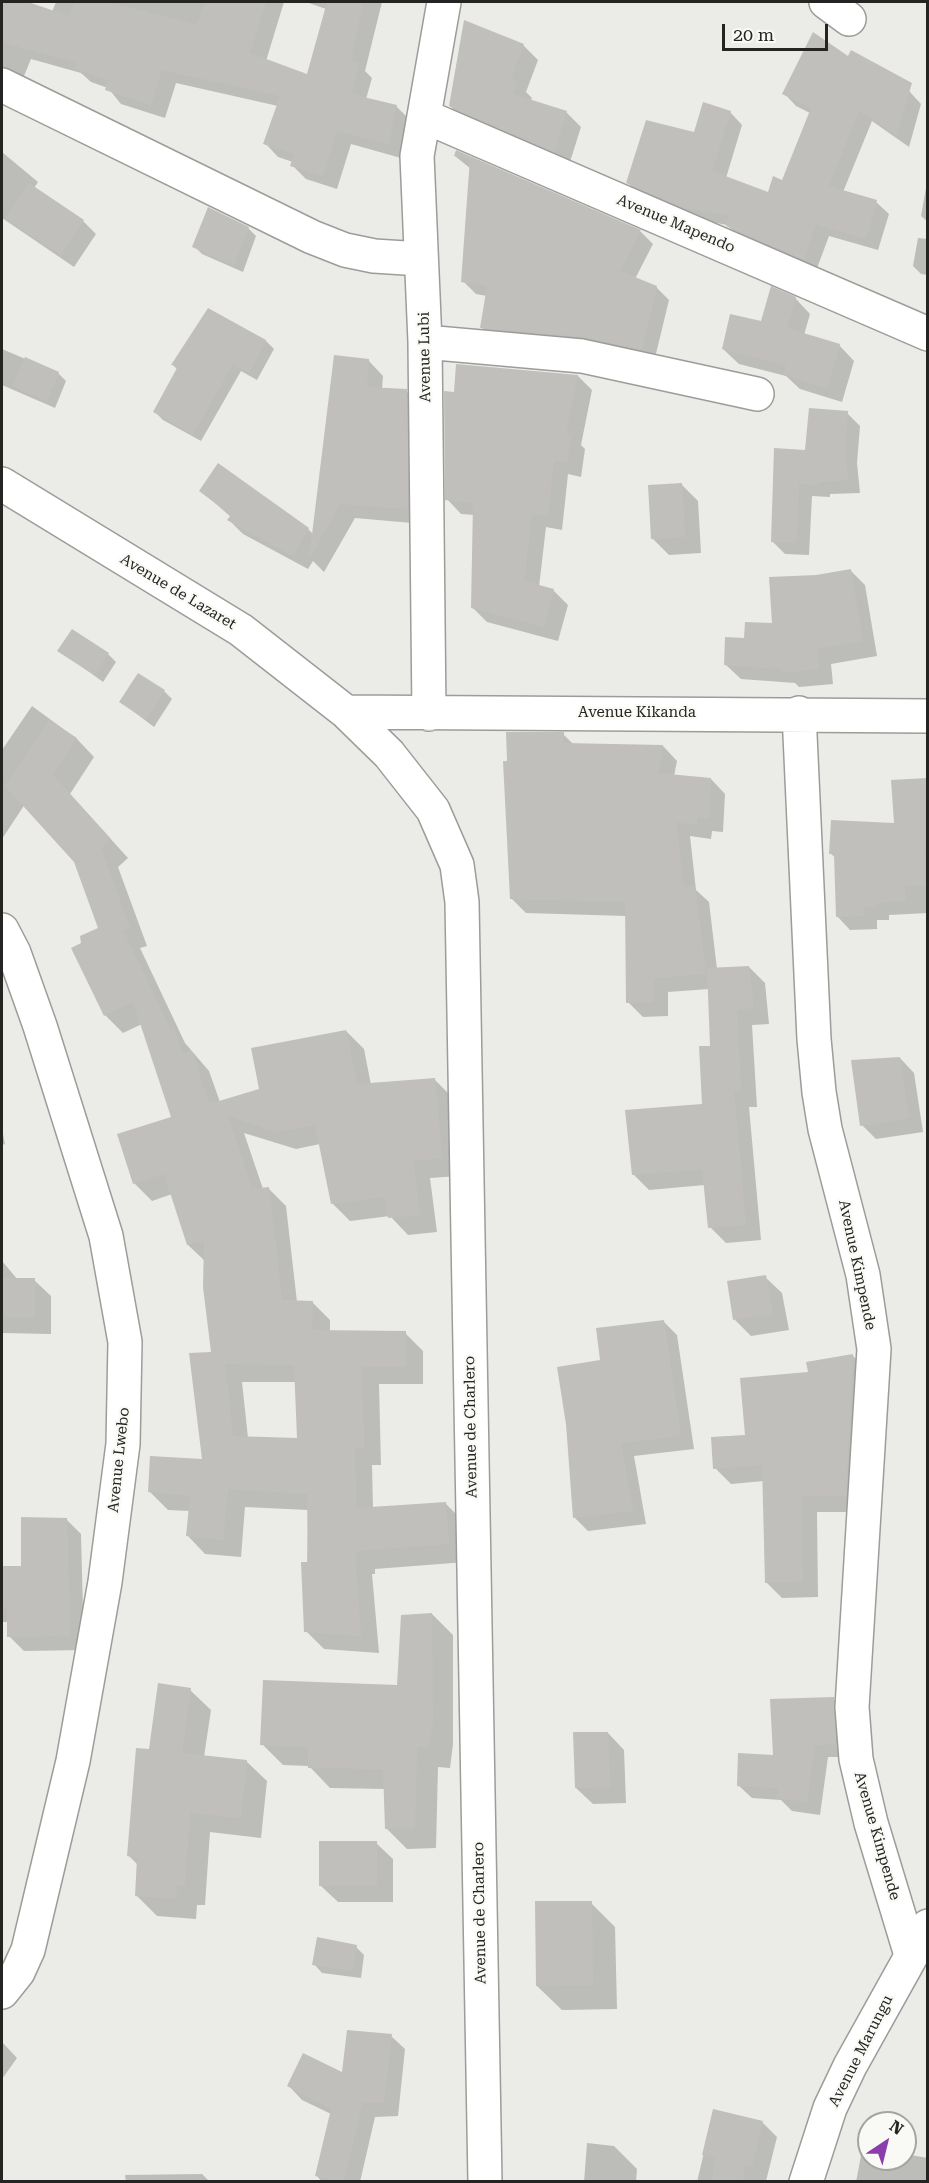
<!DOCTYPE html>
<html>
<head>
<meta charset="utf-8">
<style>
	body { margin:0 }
	#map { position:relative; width:929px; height:2183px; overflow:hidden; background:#ebebe8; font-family:"Roboto Serif",serif }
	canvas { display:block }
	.frame { position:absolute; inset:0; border:3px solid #242422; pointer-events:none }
	.north { position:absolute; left:857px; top:2111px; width:60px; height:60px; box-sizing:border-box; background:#f9f9f5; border:2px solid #a4a4a1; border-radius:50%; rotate:35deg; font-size:16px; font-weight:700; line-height:24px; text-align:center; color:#242422 }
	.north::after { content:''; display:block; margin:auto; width:21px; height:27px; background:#8c3dad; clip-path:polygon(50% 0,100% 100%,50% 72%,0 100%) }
	.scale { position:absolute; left:722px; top:24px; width:106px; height:27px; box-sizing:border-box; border:3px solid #242422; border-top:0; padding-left:8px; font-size:18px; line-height:21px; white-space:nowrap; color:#242422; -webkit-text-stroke:4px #f9f9f5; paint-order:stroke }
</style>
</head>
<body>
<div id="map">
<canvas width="929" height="2183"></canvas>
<div class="frame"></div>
<div class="north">N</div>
<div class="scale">20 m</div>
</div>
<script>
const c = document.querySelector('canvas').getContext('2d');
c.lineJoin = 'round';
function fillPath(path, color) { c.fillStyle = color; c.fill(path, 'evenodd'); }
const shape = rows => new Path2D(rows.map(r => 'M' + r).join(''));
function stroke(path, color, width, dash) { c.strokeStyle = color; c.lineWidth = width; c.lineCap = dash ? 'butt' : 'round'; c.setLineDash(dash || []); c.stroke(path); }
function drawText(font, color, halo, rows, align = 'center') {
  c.font = font + ' "Roboto Serif",serif'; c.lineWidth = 4.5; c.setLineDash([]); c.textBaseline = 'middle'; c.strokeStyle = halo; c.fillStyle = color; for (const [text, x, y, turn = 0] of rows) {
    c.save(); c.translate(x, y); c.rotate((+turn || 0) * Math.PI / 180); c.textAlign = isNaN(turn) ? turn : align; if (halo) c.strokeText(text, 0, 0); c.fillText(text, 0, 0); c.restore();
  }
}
fillPath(shape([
	[2,2,23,2,52,12,56,2,284,2,266,61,308,76,326,9,306,2,382,2,365,71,372,78,366,99,396,106,410,120,401,158,351,144,337,189,306,179,292,165,293,162,278,157,265,143,278,106,176,83,165,118,121,104,108,88,91,82,81,73,31,59,22,81,2,77],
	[523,45,538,60,526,92,532,98,530,101,566,112,581,127,569,165,465,121,450,106],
	[848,58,909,91,921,104,909,147,872,121,843,192,876,202,889,214,878,250,829,236,816,271,740,238,727,225,696,219,640,195,627,182,695,134,730,112,742,125,726,178,768,194,783,181,810,113,796,106,784,93],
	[2,152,38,182,34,188,83,221,96,234,74,267,2,218],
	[456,152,641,232,653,244,635,279,656,287,669,300,654,362,495,340,482,328,487,296,476,294,463,281,471,169,455,156],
	[928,177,928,222,921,216],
	[248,228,256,236,243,272,202,254,194,246],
	[918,238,928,239,928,275,921,274,913,266],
	[795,298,810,314,804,335,839,345,854,361,842,402,800,389,786,376,739,364,723,349],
	[208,310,266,341,274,349,257,380,241,371,201,441,163,420,155,412,178,370,173,365],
	[2,349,58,373,66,381,55,408,2,385],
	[368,360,383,376,382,389,406,391,421,406,423,524,355,518,324,572,313,561,308,569,243,534,229,520,231,517,201,491,308,529,313,534],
	[578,376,592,390,581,445,585,449,581,477,568,474,562,530,546,527,539,587,553,590,568,605,558,641,487,622,472,607,475,515,461,514,447,499,456,394],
	[847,413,860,426,857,463,860,493,830,494,830,497,812,496,809,555,785,554,772,541,807,451],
	[682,485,698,501,701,553,669,555,652,538],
	[851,571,865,585,877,656,831,664,833,684,799,687,795,683,741,679,726,665,746,639,773,625,816,577],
	[59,650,108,654,116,662,103,682],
	[164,691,172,699,154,727,121,702],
	[32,706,77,739,94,757,70,794,128,858,118,867,147,946,140,948,185,1043,209,1071,220,1102,260,1090,346,1031,364,1049,371,1085,434,1079,452,1097,459,1176,430,1178,437,1232,408,1235,390,1216,350,1221,332,1203,320,1144,296,1149,244,1133,263,1189,268,1188,286,1206,297,1302,312,1302,330,1320,330,1332,405,1333,423,1351,423,1384,379,1384,381,1465,372,1465,373,1509,445,1503,463,1521,466,1562,375,1569,375,1574,372,1574,379,1653,324,1649,306,1631,308,1510,245,1507,241,1557,205,1554,188,1536,190,1511,168,1510,150,1492,203,1461,213,1353,205,1261,188,1245,172,1194,152,1201,134,1183,173,1117,142,1024,123,1033,105,1015,83,944,100,928,76,861,25,804,2,839,2,750],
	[242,1382,296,1382,298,1439,248,1438],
	[563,734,574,745,663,746,677,761,674,776,711,779,725,794,723,832,712,831,711,839,690,836,696,890,709,902,717,969,749,967,765,983,769,1024,752,1025,757,1107,749,1107,761,1240,726,1243,710,1227,705,1185,649,1190,633,1174,703,1105,712,1047,709,989,668,992,668,1016,643,1017,628,1002,626,916,526,913,511,898],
	[928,779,928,913,889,915,889,920,877,920,877,929,850,930,837,916,836,858,831,854,896,825,893,781],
	[900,1058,914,1073,923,1132,876,1139,862,1125],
	[2,1129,5,1144,2,1145],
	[2,1261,18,1280,34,1280,51,1296,51,1334,2,1333],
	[765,1277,782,1293,789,1330,751,1336,735,1320],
	[664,1322,677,1335,694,1449,634,1456,646,1524,588,1531,575,1518,602,1362],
	[853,1356,869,1372,861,1512,817,1512,818,1597,782,1598,766,1582,764,1481,731,1484,715,1468,810,1374],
	[66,1519,81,1534,84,1650,24,1651,9,1636,9,1622,2,1622,2,1568,23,1568],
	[432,1614,453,1635,453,1744,450,1768,438,1767,436,1848,407,1849,386,1828,385,1789,330,1788,309,1766,283,1765,262,1744,398,1687],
	[190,1690,211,1710,204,1757,246,1761,267,1781,261,1838,210,1832,205,1905,197,1905,196,1919,157,1916,136,1895,138,1865,129,1856,150,1751],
	[833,1699,847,1712,849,1757,828,1757,820,1815,792,1811,781,1800,752,1798,738,1785,774,1756],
	[608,1733,624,1750,626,1803,593,1804,576,1788],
	[376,1843,393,1859,393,1902,338,1902,321,1886],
	[591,1903,615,1927,617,2009,562,2010,537,1986],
	[356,1947,364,1955,361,1978,322,1973,314,1964],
	[391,2036,405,2049,398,2116,375,2117,360,2182,322,2182,317,2176,331,2114,302,2100,289,2086,344,2074],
	[2,2042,17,2058,2,2079],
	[714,2110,762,2122,777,2137,766,2181,697,2182],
	[587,2143,614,2146,637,2169,636,2182,584,2182],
	[863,2145,869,2146,869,2159,905,2159,905,2154,928,2158,928,2182,856,2182],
	[202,2174,210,2182,126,2182,125,2175]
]), '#0003');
fillPath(shape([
	[2,2,28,2,69,16,75,2,107,2,197,25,205,2,266,2,250,53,307,74,327,2,363,2,351,61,359,63,351,94,397,105,388,145,337,131,323,176,290,166,294,154,263,144,280,96,162,70,151,105,105,90,108,80,75,69,77,63,2,42],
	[464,20,524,44,511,79,518,82,513,94,567,111,554,152,449,106],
	[813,32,848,56,851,50,912,83,896,136,859,110,829,186,877,200,866,239,816,224,804,260,726,226,729,216,682,207,626,183,646,120,694,132,703,102,731,111,712,171,768,192,773,176,782,180,811,108,782,94],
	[456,150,641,230,620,271,657,286,642,350,584,337,480,328,487,286,461,282,470,158,454,156],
	[29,183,84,220,61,255,5,218],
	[208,207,249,227,234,265,192,247],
	[771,286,796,297,787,328,840,344,827,388,783,375,786,365,722,349,730,314,761,321],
	[208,308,266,340,249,373,233,364,193,434,153,412,178,366,171,365],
	[334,355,369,359,367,387,407,389,408,509,340,504,309,559],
	[25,357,59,372,47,401,13,386],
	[456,364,578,375,566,433,572,434,567,463,554,461,548,516,532,514,524,581,554,589,544,627,471,608,473,503,445,500,444,391,454,392],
	[809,408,848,411,845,449,848,480,818,482,818,485,799,484,796,543,771,542,774,448,805,450],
	[218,463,309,528,293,556,227,520,231,515,199,491],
	[682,483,685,537,651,539,648,485],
	[851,569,863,641,817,649,819,669,782,673,782,669,724,665,725,637,744,638,745,622,772,623,769,577,816,575],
	[72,629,109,653,94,675,57,651],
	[138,673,165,690,146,720,119,702],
	[49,720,77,738,53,775,111,839,101,848,130,928,123,930,171,1030,174,1029,183,1054,192,1051,209,1104,259,1089,251,1048,346,1030,357,1084,435,1078,442,1158,413,1161,420,1215,388,1218,385,1197,331,1204,315,1125,277,1132,228,1116,252,1189,269,1187,282,1300,313,1301,312,1330,406,1331,406,1367,362,1367,364,1448,355,1448,356,1508,446,1502,449,1544,357,1551,357,1557,355,1557,361,1636,304,1632,301,1562,308,1562,307,1494,228,1489,223,1540,186,1536,190,1496,148,1492,150,1456,202,1459,189,1353,211,1352,203,1287,204,1241,187,1245,164,1174,133,1184,117,1134,171,1117,133,1002,104,1016,71,948,81,943,80,936,98,928,74,862,5,786],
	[225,1364,294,1365,297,1438,233,1436],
	[506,732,564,732,564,743,663,745,658,773,711,778,709,818,697,817,697,825,676,822,684,887,695,886,706,974,654,978,654,1002,626,1003,625,902,510,899,503,761,507,761],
	[927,778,927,845,924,844,926,885,905,886,906,901,876,903,876,907,864,907,864,916,836,917,834,854,829,854,831,820,894,823,891,780],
	[749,966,754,1008,737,1010,741,1091,734,1091,746,1225,708,1228,702,1169,632,1175,625,1110,702,1104,699,1046,710,1046,707,968],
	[900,1057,909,1118,860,1126,851,1060],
	[766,1275,773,1314,733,1320,727,1281],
	[2,1278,35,1278,35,1318,2,1317],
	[664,1320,681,1436,621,1443,633,1511,573,1518,566,1424,557,1367,600,1360,596,1328],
	[853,1354,846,1496,802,1496,803,1582,765,1583,762,1465,713,1469,711,1437,745,1435,740,1378,808,1372,806,1362],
	[21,1517,67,1518,70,1636,7,1637,7,1607,2,1608,2,1566,21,1566],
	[432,1613,433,1722,429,1747,417,1747,415,1828,385,1829,383,1769,308,1768,308,1747,260,1745,263,1680,397,1685,401,1615],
	[158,1683,191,1688,182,1753,247,1760,241,1818,190,1813,185,1885,177,1885,176,1899,135,1896,137,1858,127,1856,136,1748,149,1749],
	[834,1697,836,1744,815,1745,807,1802,777,1798,778,1788,737,1786,738,1753,773,1755,770,1699],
	[573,1732,608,1732,610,1787,575,1788],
	[319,1841,377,1841,377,1886,319,1886],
	[535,1901,592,1901,593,1985,536,1986],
	[317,1937,357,1945,353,1971,312,1965],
	[347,2030,392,2034,384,2103,362,2103,344,2181,337,2181,315,2176,331,2109,287,2086,303,2053,342,2072],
	[713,2109,763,2121,752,2167,744,2165,743,2181,712,2181,715,2158,702,2155]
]), '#c0bfbc');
const minor = shape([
	[826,2,849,19],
	[2,85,312,237,345,250,374,256,421,259],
	[424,116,928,334],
	[425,342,582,356,757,394],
	[2,484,241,630,346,712,389,754,433,810,457,865,462,902,485,2182],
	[346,712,928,716],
	[799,713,814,1039,819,1092,825,1129,863,1275,874,1349,852,1707,856,1759,871,1823,911,1955],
	[429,714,425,342,417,156,444,2],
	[2,930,14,953,40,1026,106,1236,125,1342,123,1444,105,1582,73,1761,28,1950,18,1972,2,1992],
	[806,2182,830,2108,850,2066,928,1926]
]);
stroke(minor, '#9c9c99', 36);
stroke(minor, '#fff', 33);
drawText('15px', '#242422', '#f9f9f5', [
	["Avenue Mapendo",676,224,23],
	["Avenue Lubi",425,357,-91],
	["Avenue de Lazaret",178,592,31],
	["Avenue Kikanda",637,713],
	["Avenue Kimpende",857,1265,78],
	["Avenue de Charlero",471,1427,-91],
	["Avenue Lwebo",119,1460,-84],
	["Avenue Kimpende",877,1836,74],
	["Avenue de Charlero",480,1913,-91],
	["Avenue Marungu",861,2051,-63]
]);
</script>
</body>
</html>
